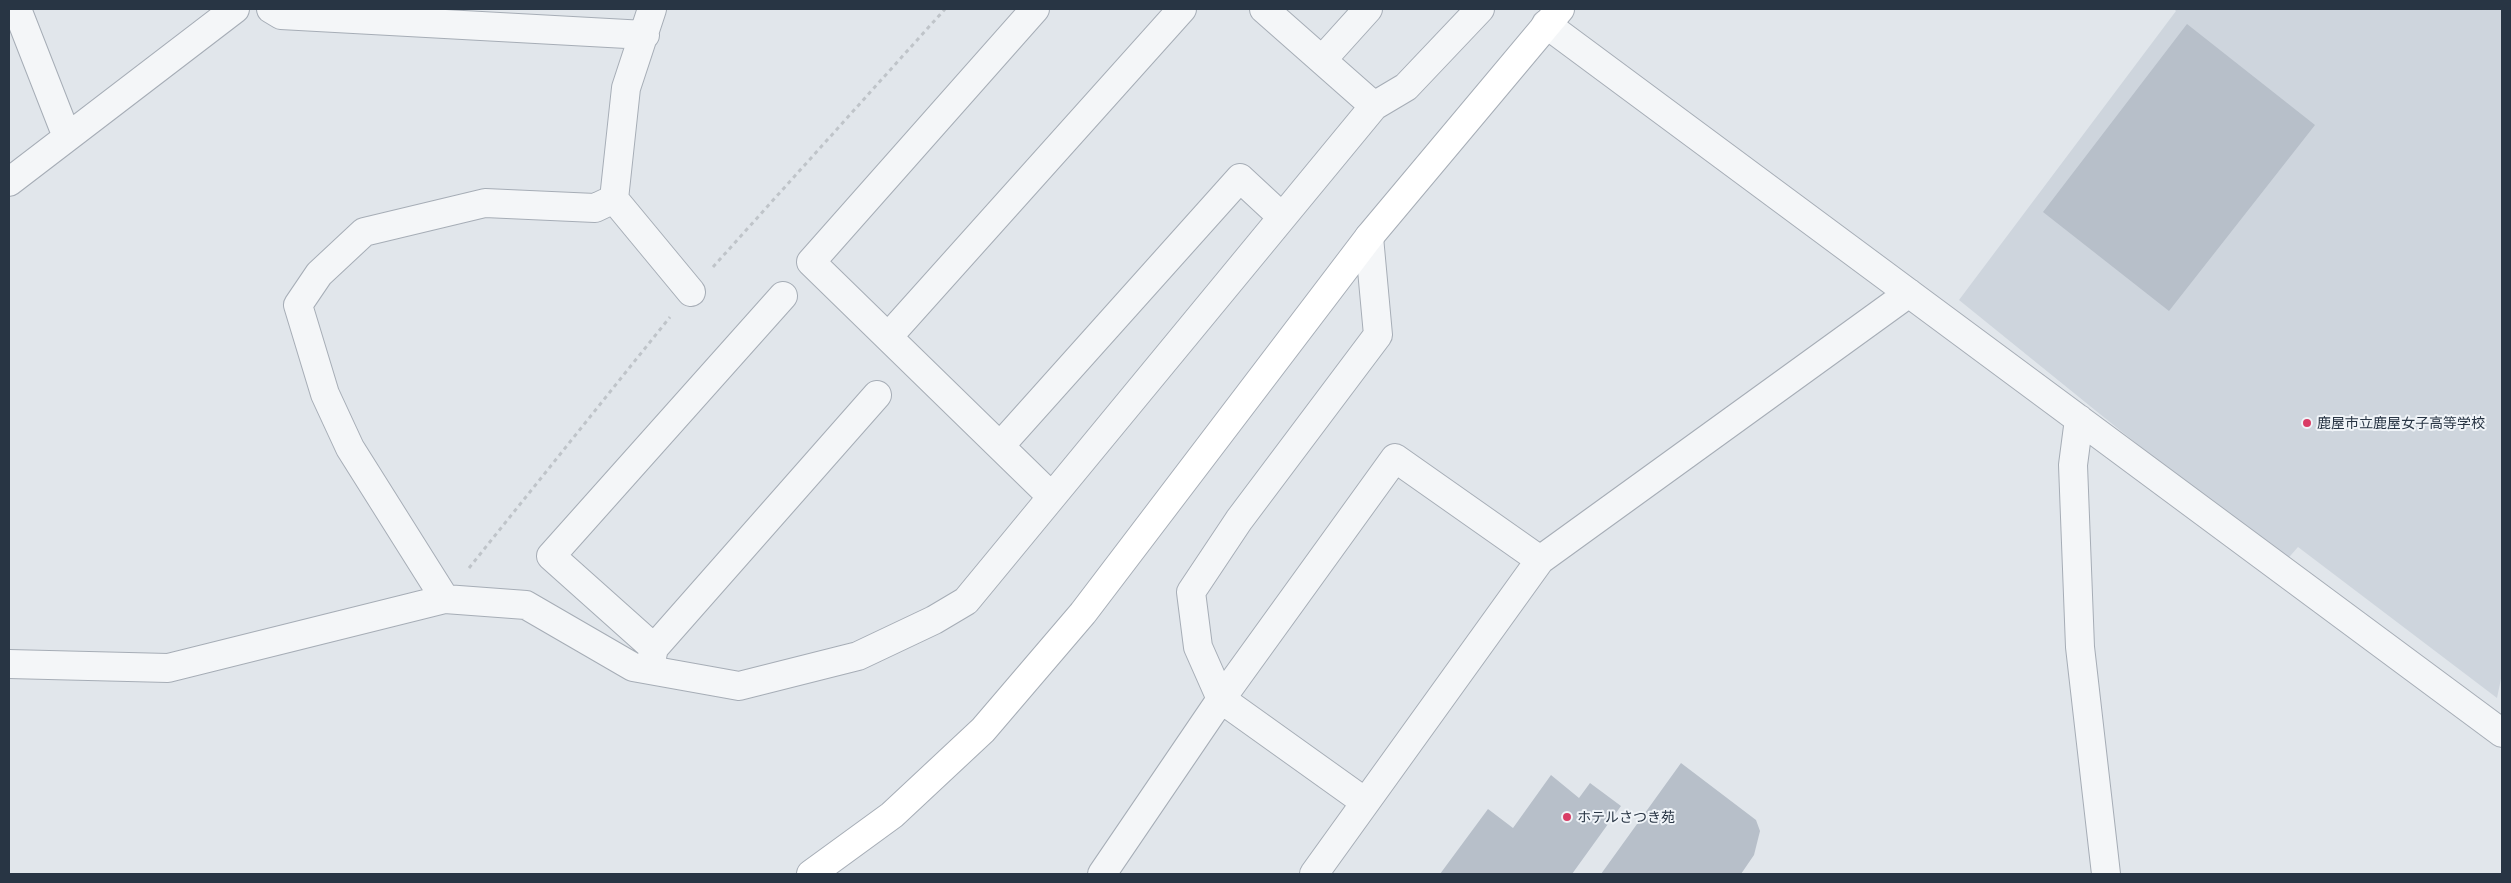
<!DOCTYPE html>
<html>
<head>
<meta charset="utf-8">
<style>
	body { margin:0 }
	#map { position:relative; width:2511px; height:883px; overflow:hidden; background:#e1e6eb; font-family:Ubuntu,sans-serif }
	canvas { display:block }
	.frame { position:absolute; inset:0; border:10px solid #283544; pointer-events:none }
</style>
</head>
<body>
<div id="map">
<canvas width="2511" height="883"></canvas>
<div class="frame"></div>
</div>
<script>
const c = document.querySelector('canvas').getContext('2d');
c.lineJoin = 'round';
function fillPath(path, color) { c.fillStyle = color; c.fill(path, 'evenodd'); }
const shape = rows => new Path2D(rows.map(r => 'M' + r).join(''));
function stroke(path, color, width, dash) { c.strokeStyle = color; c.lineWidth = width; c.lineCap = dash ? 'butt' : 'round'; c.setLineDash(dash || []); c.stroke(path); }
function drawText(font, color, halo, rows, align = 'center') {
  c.font = font + ' Ubuntu,"Noto Sans JP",sans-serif'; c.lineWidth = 4; c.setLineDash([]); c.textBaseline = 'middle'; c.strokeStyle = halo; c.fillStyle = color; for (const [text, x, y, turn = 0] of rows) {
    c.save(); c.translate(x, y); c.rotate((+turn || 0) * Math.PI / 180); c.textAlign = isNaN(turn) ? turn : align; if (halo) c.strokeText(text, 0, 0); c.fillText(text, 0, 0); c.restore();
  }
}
fillPath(shape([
	[2174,9,2502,9,2502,674,2497,698,2298,547,2284,563,1959,300,2176,11]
]), '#ced5dd');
fillPath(shape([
	[2187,24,2315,125,2169,311,2043,212],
	[1681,763,1756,820,1760,831,1754,855,1741,874,1601,874],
	[1551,775,1579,798,1590,783,1621,806,1572,874,1440,874,1488,809,1513,828]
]), '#b7bfc9');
const street = shape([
	[17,9,67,137],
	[271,9,281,15,645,35],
	[652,9,626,88,614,199,691,292],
	[1035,9,811,262,1051,496],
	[1264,9,1374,106],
	[1546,24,2502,733],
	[1322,60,1368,9],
	[9,182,235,9],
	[888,337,1182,9],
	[2079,419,2073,465,2080,647,2106,874],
	[1000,446,1240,178,1282,217],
	[445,599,350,448,325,394,298,305,319,274,364,232,485,203,595,208,614,199],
	[654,648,551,556,783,296],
	[9,664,168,668,445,599,526,605,633,667,739,686,858,656,934,620,966,601,1374,106,1406,87,1480,9],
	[650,666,654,648,877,395],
	[1365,802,1221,699,1198,647,1191,592,1239,520,1378,335,1369,237],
	[1102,874,1221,699,1395,458,1540,560],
	[1314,874,1540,560,1909,293]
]);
const secondary = shape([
	[811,874,892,815,983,730,1083,613,1369,237,1560,9]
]);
stroke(street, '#a6adb6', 30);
stroke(secondary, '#a6adb6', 30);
stroke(shape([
	[713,267,945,9],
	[469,568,670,317]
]), '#bfc4c9', 3, [4, 4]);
stroke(street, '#f4f6f8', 28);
stroke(secondary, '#fff', 28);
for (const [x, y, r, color] of [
	[2307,423,5,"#d93c65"],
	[1567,817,5,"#d93c65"]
]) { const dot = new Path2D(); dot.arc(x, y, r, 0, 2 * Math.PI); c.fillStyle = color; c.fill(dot); stroke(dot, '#f0f4f8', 2); }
drawText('14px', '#283544', '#f0f4f8', [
	["鹿屋市立鹿屋女子高等学校",2317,423],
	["ホテルさつき苑",1577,817]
], 'left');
</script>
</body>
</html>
